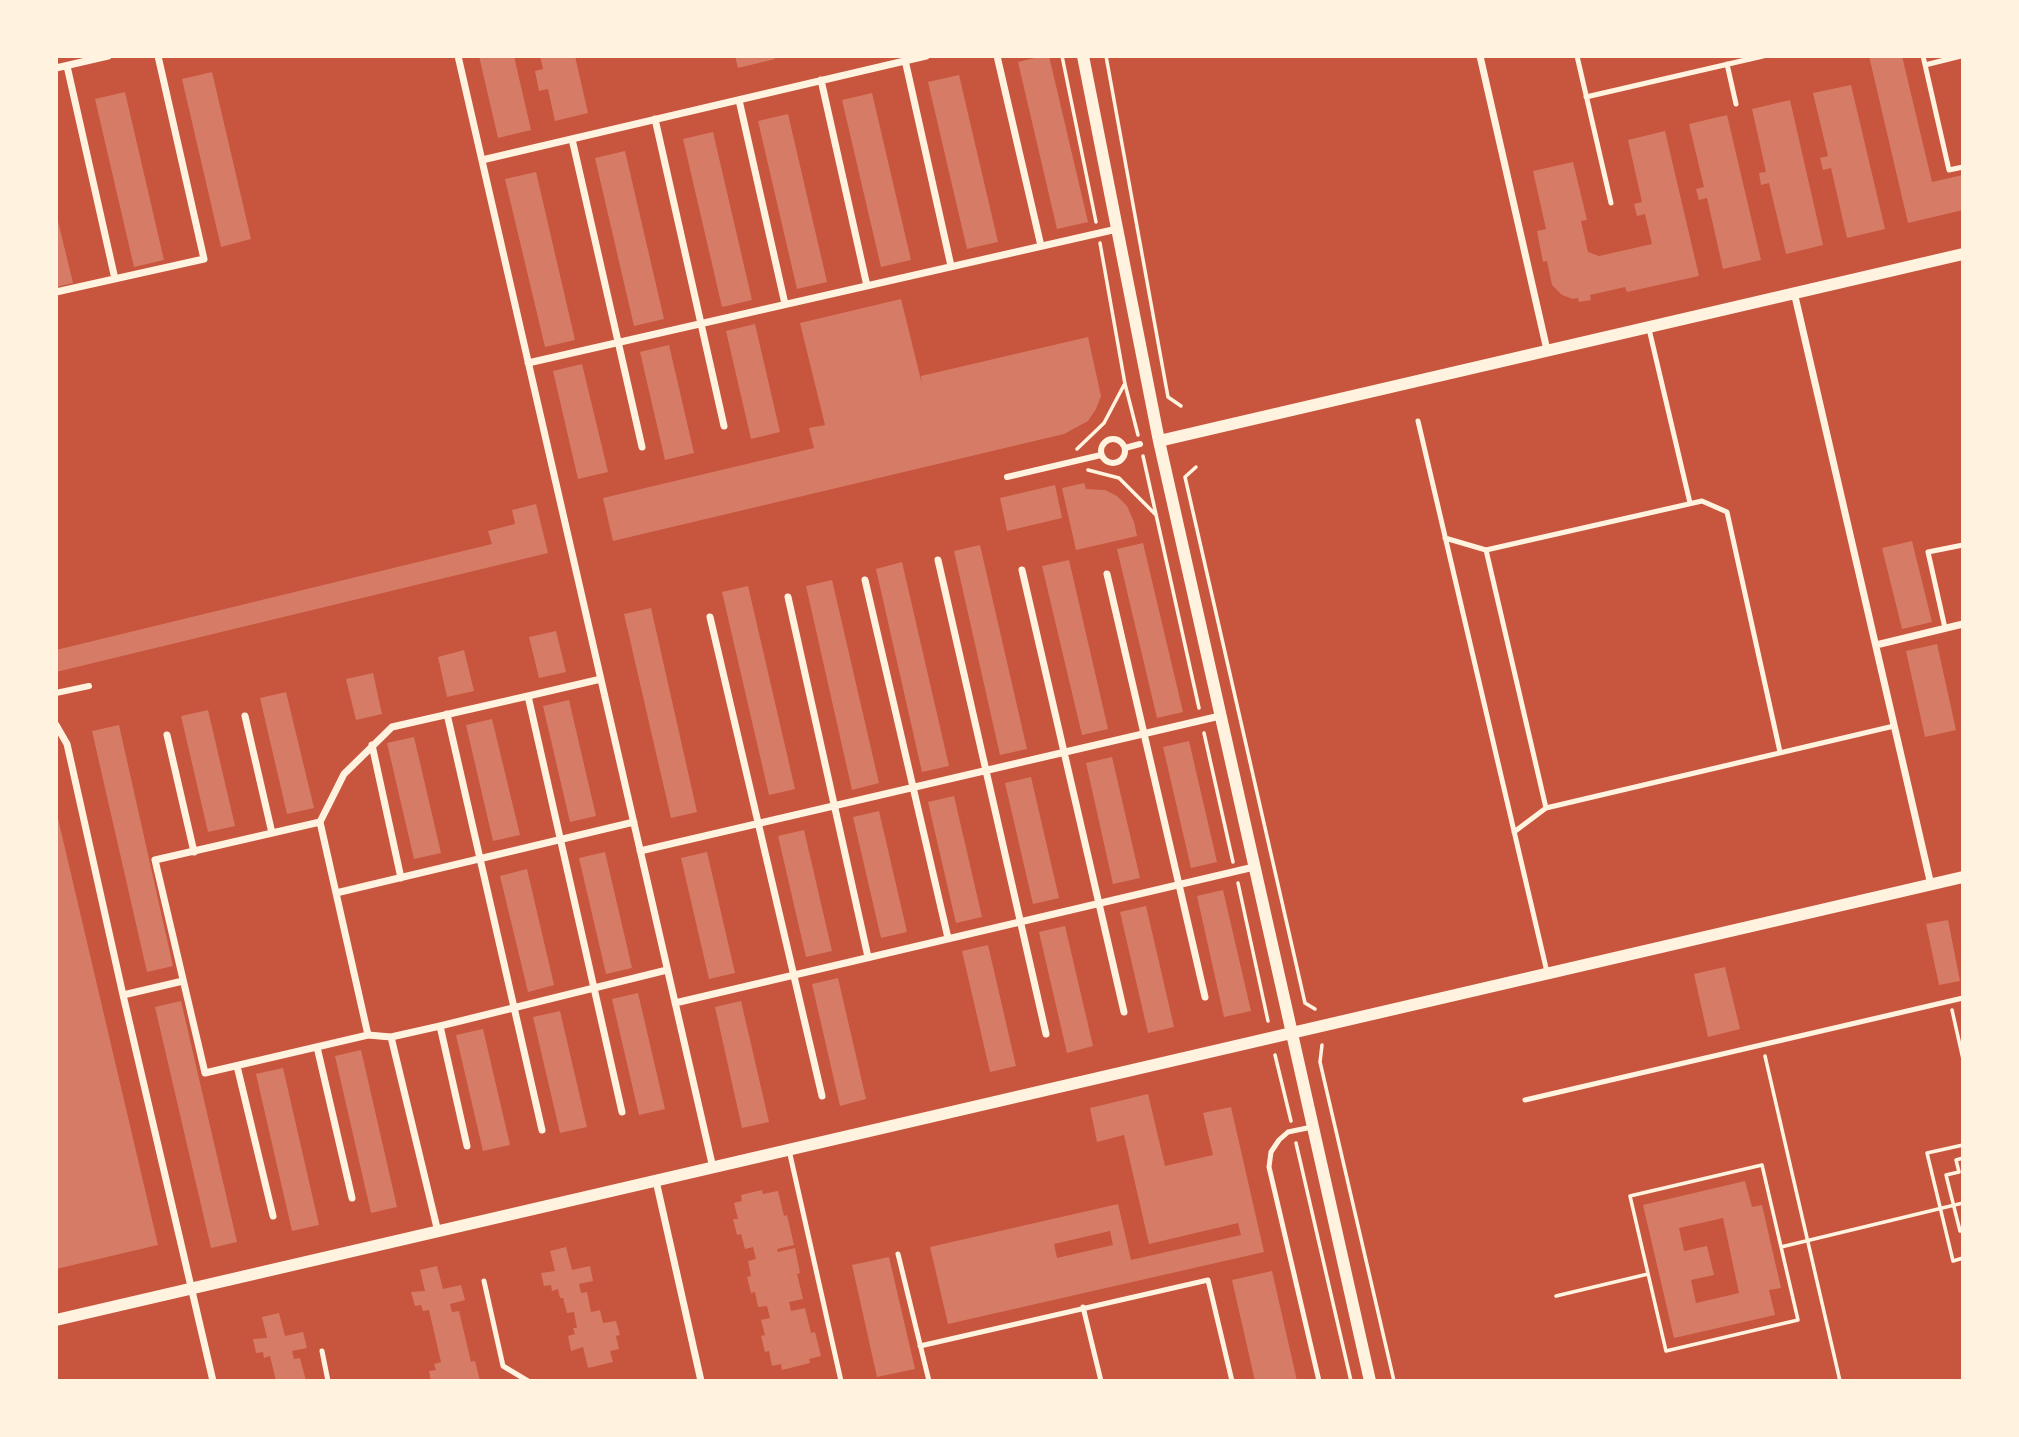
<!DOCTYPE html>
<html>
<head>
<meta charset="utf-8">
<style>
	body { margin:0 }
	#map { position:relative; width:2019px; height:1437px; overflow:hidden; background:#c8553d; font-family:"Playfair Display",serif }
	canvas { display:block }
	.frame { position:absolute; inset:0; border:58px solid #fff3e0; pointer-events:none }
</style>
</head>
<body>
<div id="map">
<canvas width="2019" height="1437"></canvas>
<div class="frame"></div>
</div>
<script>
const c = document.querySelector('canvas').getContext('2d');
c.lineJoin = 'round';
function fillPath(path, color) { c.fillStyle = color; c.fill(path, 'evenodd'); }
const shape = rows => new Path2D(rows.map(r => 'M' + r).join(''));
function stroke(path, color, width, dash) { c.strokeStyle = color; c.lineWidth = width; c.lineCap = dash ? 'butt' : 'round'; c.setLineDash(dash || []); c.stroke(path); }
fillPath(shape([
	[479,56,514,56,531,130,498,138],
	[540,56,575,56,588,113,555,121,548,89,539,91,535,71,543,69],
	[735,56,774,56,775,59,738,68],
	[1043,56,1049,56,1088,222,1057,229,1018,62],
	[1869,56,1902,56,1932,182,1963,175,1963,210,1908,223],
	[212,72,251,239,221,247,182,79],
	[959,75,998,242,967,249,928,82],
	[1851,85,1885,229,1847,238,1831,168,1823,170,1820,158,1828,156,1813,93],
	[125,92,164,260,134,267,95,99],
	[872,93,911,260,881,267,842,100],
	[1790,100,1823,245,1786,254,1769,183,1761,185,1759,173,1766,172,1752,109],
	[788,114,827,282,797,289,758,121],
	[1727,115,1761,260,1723,269,1707,198,1699,200,1696,189,1704,187,1689,124],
	[1665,131,1699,276,1627,292,1625,287,1590,295,1591,300,1579,302,1578,298,1573,299,1562,295,1552,285,1547,261,1543,262,1537,231,1546,229,1533,171,1573,162,1587,220,1581,221,1588,252,1599,256,1652,244,1645,214,1637,216,1634,204,1642,202,1628,140],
	[713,132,752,300,722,307,683,139],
	[625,151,664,319,634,326,595,158],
	[536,172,575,340,545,347,505,179],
	[56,213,73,283,56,287],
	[901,299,922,384,921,376,1088,337,1101,396,1096,409,1088,421,1064,434,613,541,603,498,814,448,809,428,825,425,800,323],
	[755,324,780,432,751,439,726,331],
	[669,345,694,453,665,460,640,352],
	[582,364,608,472,578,479,553,371],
	[1084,483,1086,489,1105,490,1117,496,1127,506,1134,522,1137,536,1076,550,1062,488],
	[1055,485,1062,518,1007,531,1000,498],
	[536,504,548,553,56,672,56,650,492,544,488,531,515,524,512,510],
	[1912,541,1932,622,1902,629,1882,548],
	[1143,543,1183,712,1157,718,1117,549],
	[980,545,1027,749,1000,755,954,551],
	[1069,560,1108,729,1082,735,1042,566],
	[902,562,949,766,922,772,876,569],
	[832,580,879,783,852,790,806,586],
	[748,586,795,789,769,795,722,592],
	[651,608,697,812,671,818,624,614],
	[556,631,566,672,539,678,529,637],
	[1937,644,1956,730,1925,737,1906,651],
	[464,650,474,691,447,697,438,657],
	[373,673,382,714,356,720,346,679],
	[286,692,314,808,287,814,260,698],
	[569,700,596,816,570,822,543,706],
	[208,710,235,826,208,832,181,716],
	[492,719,520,835,493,841,466,725],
	[119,725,173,966,147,972,92,731],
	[414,737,441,853,414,859,387,743],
	[1189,741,1217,862,1191,868,1163,747],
	[1112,757,1140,878,1113,884,1086,763],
	[1031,777,1059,898,1033,904,1005,783],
	[954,796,982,917,956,923,928,802],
	[56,810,158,1245,56,1269],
	[879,811,907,932,881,938,853,817],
	[804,830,832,951,806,957,778,836],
	[605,852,632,968,606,974,579,858],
	[707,852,735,973,709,979,681,858],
	[527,869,554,985,528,992,500,876],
	[1223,890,1251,1011,1224,1017,1197,896],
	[1146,906,1174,1027,1148,1033,1120,912],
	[1948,920,1960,981,1939,985,1926,924],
	[1065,926,1093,1046,1067,1053,1039,932],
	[988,945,1016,1066,990,1072,962,951],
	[1725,967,1740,1029,1708,1037,1694,974],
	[838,978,866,1099,840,1106,812,984],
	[638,993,665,1109,639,1115,612,999],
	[181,1001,237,1242,211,1248,155,1007],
	[741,1001,769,1122,742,1128,715,1007],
	[560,1011,587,1127,560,1133,533,1017],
	[483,1029,510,1145,483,1151,456,1035],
	[361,1050,397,1207,371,1213,335,1056],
	[283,1068,319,1225,292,1231,256,1074],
	[1148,1094,1165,1166,1213,1155,1203,1113,1231,1107,1264,1252,948,1324,930,1247,1118,1204,1131,1260,1241,1235,1238,1223,1149,1244,1124,1135,1097,1142,1090,1108],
	[1110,1231,1113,1245,1057,1258,1054,1244],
	[1745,1181,1752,1207,1762,1205,1781,1288,1769,1290,1775,1315,1674,1338,1643,1205],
	[1723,1218,1739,1293,1696,1303,1691,1280,1714,1275,1707,1246,1684,1251,1679,1228],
	[762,1190,763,1194,778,1191,784,1216,787,1215,794,1245,777,1249,778,1252,795,1248,800,1273,797,1274,803,1299,789,1302,791,1311,805,1308,811,1333,815,1332,821,1356,809,1359,810,1363,782,1370,781,1364,772,1366,769,1351,765,1352,761,1336,765,1335,761,1320,770,1318,767,1306,758,1307,755,1292,751,1293,747,1277,751,1276,748,1261,756,1259,753,1247,745,1249,741,1234,737,1235,733,1219,738,1219,734,1203,742,1201,741,1195],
	[566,1247,572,1270,590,1266,593,1281,579,1284,581,1293,587,1292,591,1312,600,1310,603,1323,616,1321,620,1335,616,1336,619,1349,610,1351,613,1362,588,1368,583,1347,571,1351,568,1336,575,1334,573,1328,577,1328,574,1312,567,1313,563,1298,560,1298,558,1289,552,1291,551,1285,544,1286,541,1273,555,1271,550,1251],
	[889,1257,915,1369,877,1377,852,1265],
	[437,1266,443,1289,461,1285,465,1300,450,1304,452,1312,459,1311,471,1362,475,1361,480,1381,431,1381,429,1371,436,1370,434,1364,441,1362,429,1310,423,1311,421,1305,415,1306,411,1292,425,1291,420,1270],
	[1272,1271,1297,1381,1255,1381,1232,1280],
	[279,1313,285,1336,303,1332,307,1348,292,1351,294,1359,300,1358,306,1381,276,1381,270,1356,264,1358,263,1352,256,1353,253,1339,267,1338,262,1317]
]), '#d67c66');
stroke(shape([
	[1062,56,1096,222],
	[1106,56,1168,397,1181,406],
	[1100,243,1125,384,1138,435],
	[1077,449,1104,423,1124,385],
	[1143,456,1199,708],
	[1196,467,1185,477,1305,1003,1315,1009],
	[1088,470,1119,478,1155,514],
	[1204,733,1233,862],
	[1238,883,1268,1021],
	[1952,1010,1963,1059],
	[1322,1045,1320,1062,1394,1381],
	[1275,1055,1291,1121],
	[1765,1056,1840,1381],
	[1296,1143,1351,1381],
	[1963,1145,1927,1153,1953,1261,1963,1258],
	[1963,1158,1956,1160,1959,1172,1946,1175,1960,1231,1963,1230],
	[1762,1165,1798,1320,1666,1351,1630,1196,1762,1165],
	[1781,1247,1963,1203],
	[1556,1296,1648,1274]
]), '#fff3e0', 3.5);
stroke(shape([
	[1577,56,1611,203],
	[1923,56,1949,170,1963,167],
	[1727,64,1736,104],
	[1925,65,1961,56],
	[1586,97,1763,56],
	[1649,329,1690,503],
	[1418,421,1547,972],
	[1445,538,1486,550],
	[1945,628,1928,552,1963,545],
	[1546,808,1486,550,1702,501,1727,512,1780,752],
	[1514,832,1546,808,1894,726],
	[1525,1100,1963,998],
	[1312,1127,1288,1132,1279,1140,1271,1152,1269,1167,1319,1381],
	[789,1150,841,1381],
	[898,1254,929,1381],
	[484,1281,503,1366,528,1381],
	[1083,1307,1101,1381],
	[920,1346,1208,1280,1232,1381],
	[322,1351,328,1381]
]), '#fff3e0', 5);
stroke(shape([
	'1101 451a12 12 0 1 1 24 0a12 12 0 1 1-24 0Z',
	[1125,448,1140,444],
	[1007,477,1101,455],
	[56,693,89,686]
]), '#fff3e0', 6);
stroke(shape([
	[458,56,713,1168],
	[997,56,1041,246],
	[1480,56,1547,350],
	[905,60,951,266],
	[67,66,115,279],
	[56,68,108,56],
	[821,80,867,286],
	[739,100,785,304],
	[655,119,724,426],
	[572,139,642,447],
	[482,160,926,56],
	[56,292,204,259,158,56],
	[1794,292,1931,885],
	[528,363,1117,229],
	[938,560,1046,1034],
	[1022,570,1124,1012],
	[1107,574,1205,997],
	[865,580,948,938],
	[788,597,868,957],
	[710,617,822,1096],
	[1876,645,1963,624],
	[601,679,528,696,622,1112],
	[528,696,392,727,344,774,320,822,155,860,205,1073,368,1035,391,1037,440,1026,667,970],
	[447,714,542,1130],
	[245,716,272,833],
	[56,725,67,744,123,995,213,1381],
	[167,735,194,852],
	[372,745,401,878],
	[320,822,368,1035],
	[640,851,1220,716],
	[336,893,634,822],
	[123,995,183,981],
	[675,1003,1254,867],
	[440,1026,467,1146],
	[391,1037,438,1232],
	[317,1047,352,1198],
	[237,1066,273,1216],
	[656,1181,701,1381]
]), '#fff3e0', 7);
stroke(shape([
	[1083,56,1159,441,1370,1381],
	[1159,441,1963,254],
	[56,1320,1963,877]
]), '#fff3e0', 12);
</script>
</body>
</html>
